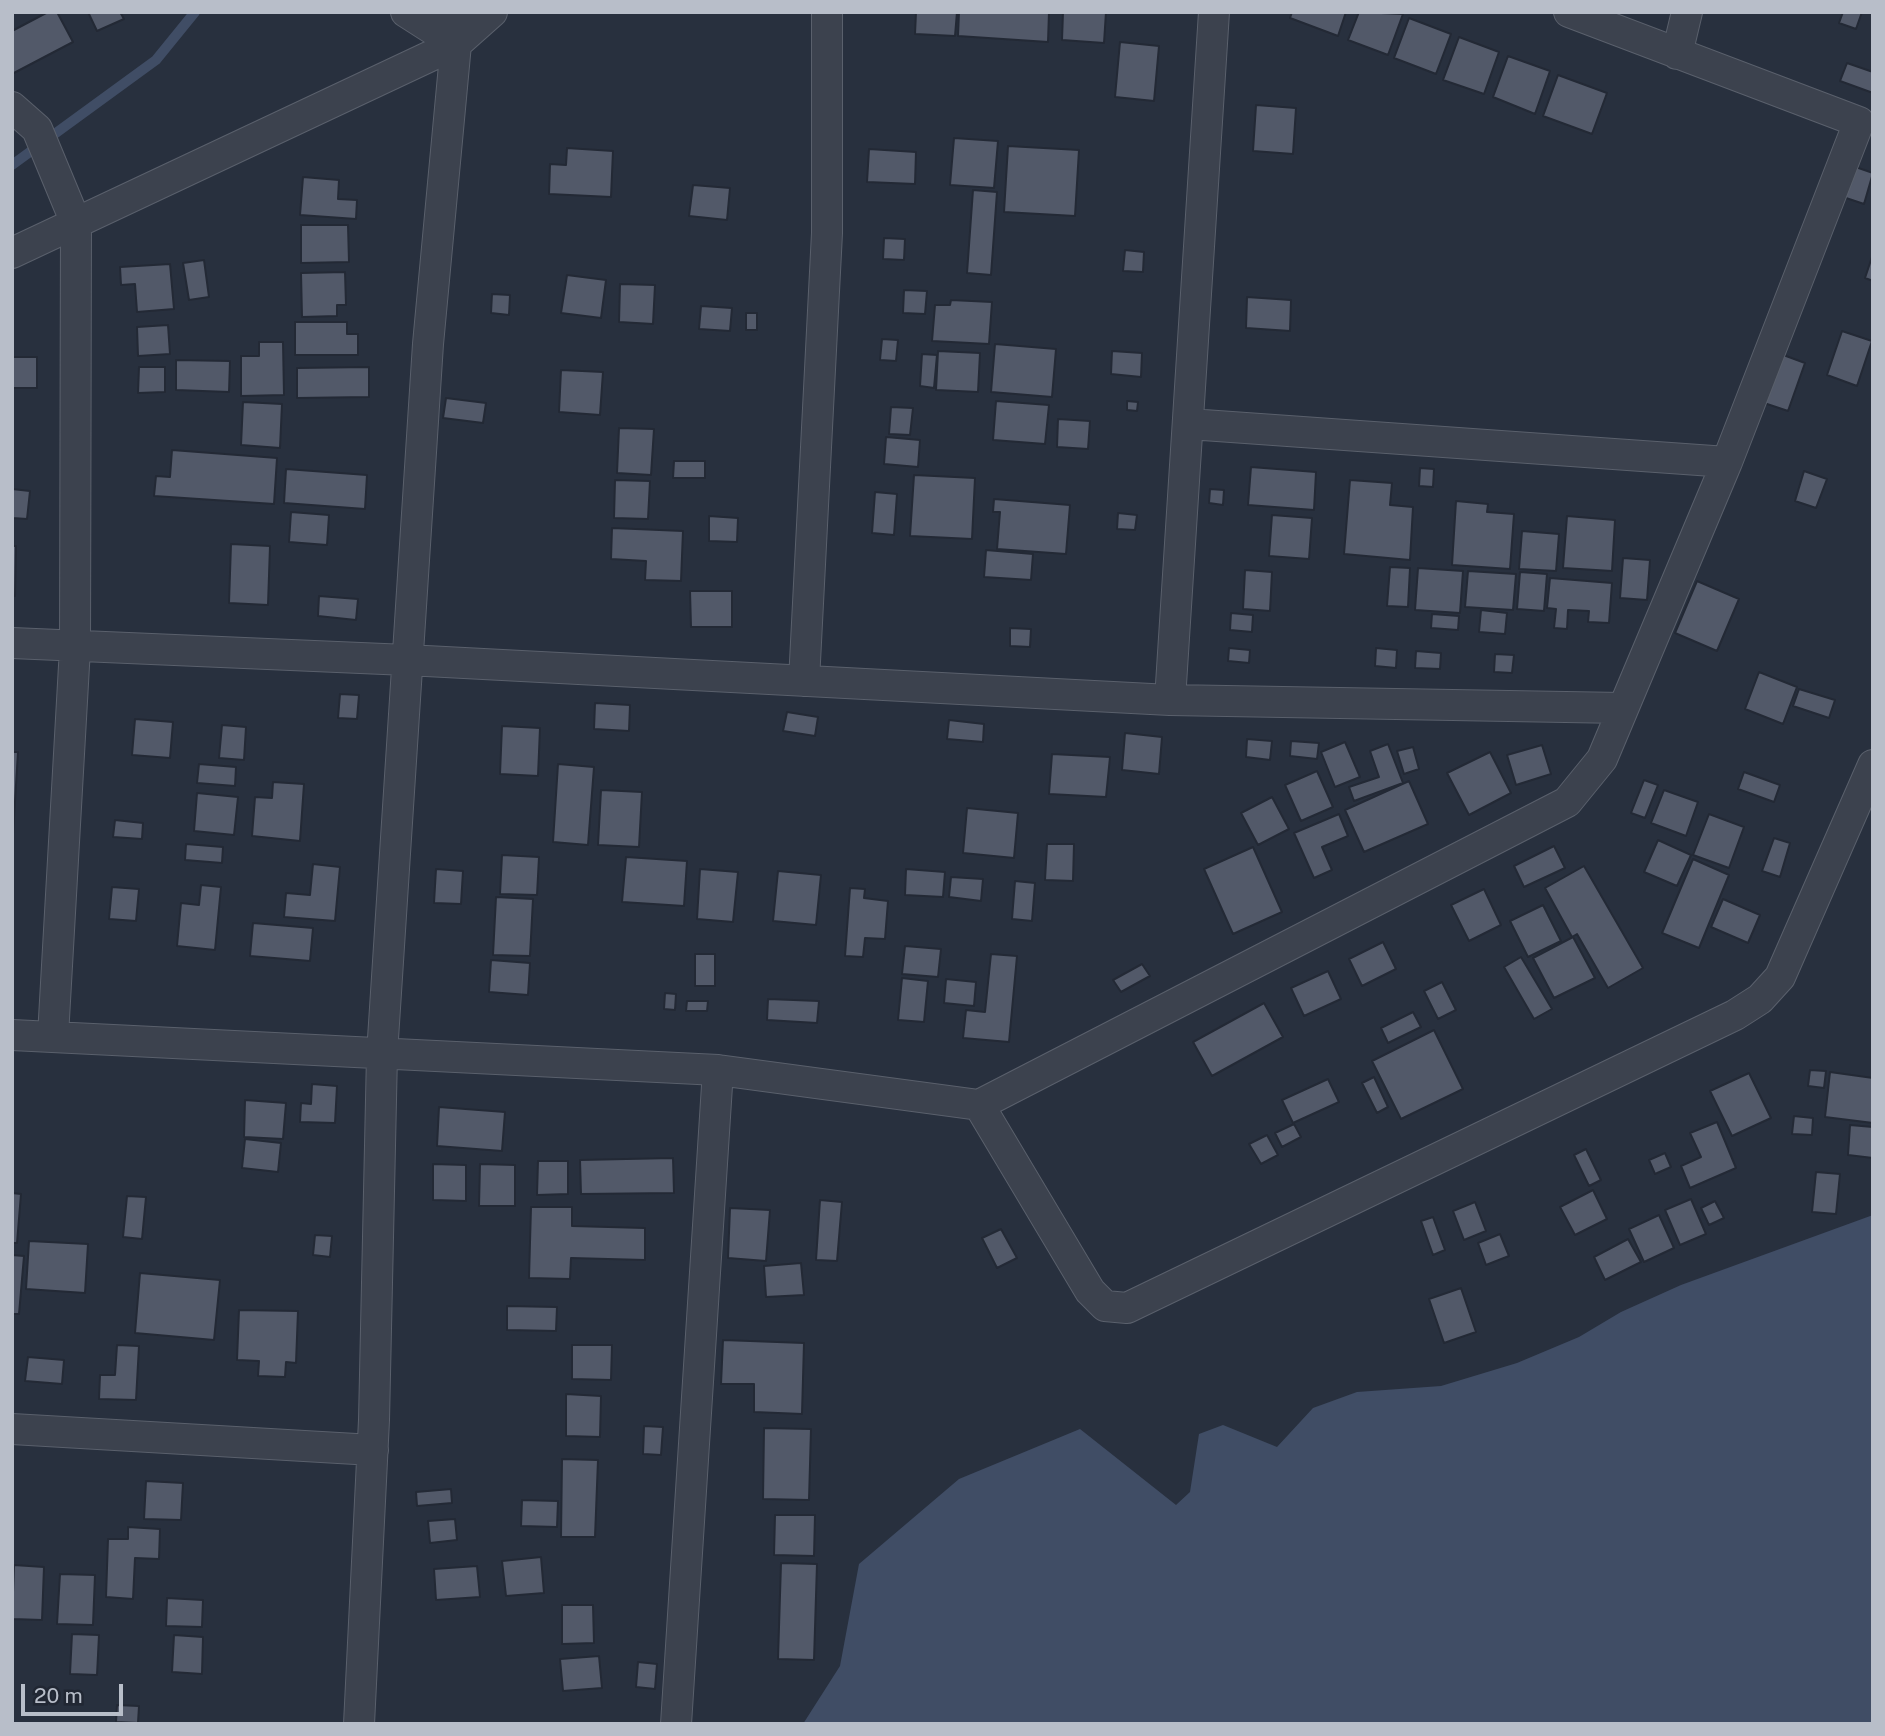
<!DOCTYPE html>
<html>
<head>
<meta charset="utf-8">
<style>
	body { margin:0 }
	#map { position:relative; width:1885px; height:1736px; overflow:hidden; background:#28303e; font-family:"Public Sans",sans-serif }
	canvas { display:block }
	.frame { position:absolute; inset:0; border:14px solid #b8bec9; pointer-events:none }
	.scale { position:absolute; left:21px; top:1684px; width:102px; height:32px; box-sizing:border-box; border:4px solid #b8bec9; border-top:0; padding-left:9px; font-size:21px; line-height:24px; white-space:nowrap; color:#b8bec9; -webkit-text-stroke:5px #212733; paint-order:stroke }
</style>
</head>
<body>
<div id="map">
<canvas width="1885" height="1736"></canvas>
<div class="frame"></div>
<div class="scale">20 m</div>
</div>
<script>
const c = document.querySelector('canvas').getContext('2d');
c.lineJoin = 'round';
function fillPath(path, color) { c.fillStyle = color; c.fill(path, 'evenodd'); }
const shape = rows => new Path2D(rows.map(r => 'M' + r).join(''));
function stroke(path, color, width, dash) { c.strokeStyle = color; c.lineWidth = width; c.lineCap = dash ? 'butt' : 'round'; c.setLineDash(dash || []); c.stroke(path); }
fillPath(shape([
	[1873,1215,1873,1724,803,1724,840,1666,859,1564,959,1479,1080,1429,1176,1505,1190,1492,1199,1434,1223,1425,1277,1447,1313,1408,1357,1392,1441,1386,1517,1363,1579,1337,1621,1312,1681,1285]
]), '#404d65');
stroke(shape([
	[12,165,156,60,195,12]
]), '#404d65', 10);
const building = shape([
	[48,12,57,12,73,42,12,74,12,31,48,12],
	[88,12,120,12,124,19,97,31,88,12],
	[916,12,957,12,955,36,915,34,916,12],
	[959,12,1049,12,1048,42,958,36,959,12],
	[1063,12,1106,12,1104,43,1062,40,1063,12],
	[1292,12,1346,12,1338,36,1290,18,1292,12],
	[1359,12,1403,14,1388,55,1348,40,1359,12],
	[1843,12,1862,12,1856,29,1839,23,1843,12],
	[1409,18,1451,34,1436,74,1394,58,1409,18],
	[1459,37,1499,52,1484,94,1443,80,1459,37],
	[1120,42,1159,46,1154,101,1115,97,1120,42],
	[1508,56,1550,71,1535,114,1493,97,1508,56],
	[1847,63,1873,72,1873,93,1840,81,1847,63],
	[1558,75,1607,93,1592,134,1543,116,1558,75],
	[1256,105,1296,108,1293,154,1253,151,1256,105],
	[954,138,998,141,994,188,950,185,954,138],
	[1008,146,1079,150,1075,216,1004,212,1008,146],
	[567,148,613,151,611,197,549,194,550,164,566,165,567,148],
	[869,149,916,152,915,184,867,182,869,149],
	[1847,164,1873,173,1864,204,1837,195,1847,164],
	[303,177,339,180,338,199,357,200,356,219,300,215,303,177],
	[693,185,730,188,727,220,689,216,693,185],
	[973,190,997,192,991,275,967,273,973,190],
	[301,225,348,225,349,262,301,263,301,225],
	[884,238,905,239,904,260,883,259,884,238],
	[1125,250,1144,252,1143,272,1123,271,1125,250],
	[1873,254,1873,281,1865,278,1873,254],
	[204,260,209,297,189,300,183,263,204,260],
	[170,264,174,309,137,312,135,284,121,285,120,267,170,264],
	[345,272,346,305,337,305,337,316,302,317,301,273,345,272],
	[567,275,606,280,601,318,561,313,567,275],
	[620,284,655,285,653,324,619,322,620,284],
	[904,290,927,291,925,314,903,313,904,290],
	[492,294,510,295,509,315,491,313,492,294],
	[1247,297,1291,300,1290,331,1246,328,1247,297],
	[951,300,992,302,989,344,932,341,935,305,950,305,951,300],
	[701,306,732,308,730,331,699,329,701,306],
	[746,313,757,313,757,330,746,330,746,313],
	[295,322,347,322,347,334,358,334,358,355,295,355,295,322],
	[168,325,170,354,138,356,137,327,168,325],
	[1842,331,1872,341,1857,386,1827,375,1842,331],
	[882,339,898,340,896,361,880,360,882,339],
	[259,342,283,342,284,395,241,396,241,356,259,356,259,342],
	[995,344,1056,349,1052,397,991,392,995,344],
	[938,351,980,353,978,392,936,390,938,351],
	[1112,351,1142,353,1141,377,1111,374,1112,351],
	[1778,353,1805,363,1788,411,1761,402,1778,353],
	[922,354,937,355,934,388,920,386,922,354],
	[12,357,37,357,37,388,12,388,12,357],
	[176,360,230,361,229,392,176,390,176,360],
	[139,367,165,367,165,392,138,393,139,367],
	[369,367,369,397,297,398,297,368,369,367],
	[561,370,603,372,600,415,559,412,561,370],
	[446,398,486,403,483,423,443,418,446,398],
	[996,401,1049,405,1045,444,993,440,996,401],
	[1127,401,1138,402,1137,411,1127,410,1127,401],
	[243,402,282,404,280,448,241,445,243,402],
	[891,407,913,408,910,435,889,434,891,407],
	[1058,419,1090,421,1088,449,1057,447,1058,419],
	[619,428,654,429,651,475,617,473,619,428],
	[886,437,920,440,918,467,884,464,886,437],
	[172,450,277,458,274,504,154,496,156,476,170,477,172,450],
	[674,461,705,461,705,478,673,478,674,461],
	[1251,467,1316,472,1314,510,1248,505,1251,467],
	[1420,468,1434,469,1433,487,1419,486,1420,468],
	[286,469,367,475,365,509,284,503,286,469],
	[1804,471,1827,479,1816,508,1795,501,1804,471],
	[914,475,975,478,972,539,910,536,914,475],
	[615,480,650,481,648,519,614,518,615,480],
	[1350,480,1392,483,1390,505,1413,507,1410,560,1344,554,1350,480],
	[12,489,30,491,27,519,12,518,12,489],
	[1210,489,1224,490,1223,505,1209,503,1210,489],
	[875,492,897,494,894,535,872,533,875,492],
	[994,499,1070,505,1066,554,997,549,1000,512,993,512,994,499],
	[1456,501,1488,504,1487,512,1514,514,1510,569,1452,565,1456,501],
	[291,512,329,515,327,545,289,542,291,512],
	[1118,513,1137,515,1135,530,1117,529,1118,513],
	[1272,515,1312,518,1309,559,1269,556,1272,515],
	[709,516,738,518,737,542,709,541,709,516],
	[1567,516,1615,520,1612,571,1563,568,1567,516],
	[612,528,683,531,681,581,645,580,646,561,611,559,612,528],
	[1522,531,1559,534,1556,571,1519,569,1522,531],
	[231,544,270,546,268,605,229,603,231,544],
	[12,546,16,546,15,596,12,596,12,546],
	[986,550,1033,554,1031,580,984,577,986,550],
	[1623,558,1650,560,1647,600,1620,598,1623,558],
	[1390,567,1410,568,1408,607,1387,606,1390,567],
	[1418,568,1463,571,1460,613,1415,610,1418,568],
	[1245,570,1272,572,1270,611,1243,609,1245,570],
	[1468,571,1516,574,1513,610,1465,607,1468,571],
	[1520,572,1547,574,1544,611,1517,609,1520,572],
	[1550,578,1612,583,1609,623,1588,622,1589,611,1568,610,1567,629,1554,628,1556,609,1547,608,1550,578],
	[1697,581,1739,599,1717,651,1675,633,1697,581],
	[690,591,732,591,732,627,691,627,690,591],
	[319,596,358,599,356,620,318,616,319,596],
	[1481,610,1507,613,1505,634,1479,632,1481,610],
	[1231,613,1253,615,1252,632,1230,630,1231,613],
	[1432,614,1459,616,1458,630,1431,628,1432,614],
	[1010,628,1031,629,1030,647,1010,646,1010,628],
	[1229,648,1250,650,1249,663,1228,661,1229,648],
	[1376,648,1397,650,1396,668,1375,666,1376,648],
	[1416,651,1441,653,1440,669,1415,668,1416,651],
	[1495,654,1514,655,1512,673,1494,672,1495,654],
	[1759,672,1797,687,1783,724,1745,709,1759,672],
	[1799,689,1835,700,1829,718,1793,706,1799,689],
	[340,694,359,695,357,719,338,718,340,694],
	[595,703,630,705,629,731,594,729,595,703],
	[787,712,818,717,815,736,783,731,787,712],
	[135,719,173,722,170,758,132,755,135,719],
	[949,720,984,724,983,742,947,739,949,720],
	[222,725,246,727,244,760,219,758,222,725],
	[502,726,540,728,538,776,500,774,502,726],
	[1125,733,1162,737,1159,774,1122,770,1125,733],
	[1247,739,1272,741,1270,760,1246,757,1247,739],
	[1291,741,1319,743,1317,759,1290,756,1291,741],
	[1345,742,1360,777,1335,787,1321,752,1345,742],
	[1388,744,1403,783,1354,801,1349,787,1379,777,1370,751,1388,744],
	[1542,745,1551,774,1516,785,1507,755,1542,745],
	[1413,747,1419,769,1404,774,1397,751,1413,747],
	[12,752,18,752,13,834,12,834,12,752],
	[1490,752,1511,793,1469,815,1447,773,1490,752],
	[1052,754,1110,757,1106,797,1049,794,1052,754],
	[199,764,236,767,235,786,197,783,199,764],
	[558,764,594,767,588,845,553,842,558,764],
	[1317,771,1333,807,1301,821,1285,785,1317,771],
	[1744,772,1780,785,1774,802,1738,789,1744,772],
	[1644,780,1658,785,1645,818,1631,813,1644,780],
	[1409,781,1428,824,1364,852,1345,810,1409,781],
	[273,782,304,784,300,841,252,836,255,797,272,798,273,782],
	[601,790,642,792,639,847,598,845,601,790],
	[1664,790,1698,802,1686,836,1651,823,1664,790],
	[197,793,238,797,234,835,194,831,197,793],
	[1272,797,1289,829,1258,845,1241,813,1272,797],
	[967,808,1018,813,1014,858,963,853,967,808],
	[1339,814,1348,836,1322,847,1332,870,1314,878,1294,833,1339,814],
	[1709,814,1744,827,1729,868,1693,855,1709,814],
	[115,820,143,823,142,839,113,837,115,820],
	[1774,838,1790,843,1780,877,1762,871,1774,838],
	[1658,840,1691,855,1677,886,1644,872,1658,840],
	[186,844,223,847,222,863,185,860,186,844],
	[1047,844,1074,844,1073,881,1045,880,1047,844],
	[1554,846,1565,868,1524,887,1514,866,1554,846],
	[1253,847,1282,912,1233,934,1204,869,1253,847],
	[502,855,539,857,537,895,500,894,502,855],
	[626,857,687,861,684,906,622,902,626,857],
	[1693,859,1729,875,1699,948,1662,933,1693,859],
	[313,864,340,867,335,921,284,917,286,893,310,895,313,864],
	[1584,866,1643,968,1608,988,1577,934,1572,937,1545,888,1584,866],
	[436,869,463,871,461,904,434,903,436,869],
	[700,869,738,872,733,922,697,919,700,869],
	[906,869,945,872,943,897,905,895,906,869],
	[778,871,821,875,816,925,773,921,778,871],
	[951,877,983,879,981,901,949,897,951,877],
	[1015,881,1035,883,1032,921,1012,919,1015,881],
	[201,885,221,887,215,950,177,946,181,903,199,905,201,885],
	[112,887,139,889,136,921,109,919,112,887],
	[850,888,865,889,864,898,888,901,885,939,865,938,863,957,845,956,850,888],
	[1484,889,1501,925,1469,941,1451,905,1484,889],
	[496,897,533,899,530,956,493,955,496,897],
	[1723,899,1760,915,1748,943,1711,927,1723,899],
	[1543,905,1561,941,1528,957,1510,921,1543,905],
	[253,923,313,928,310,961,250,956,253,923],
	[1573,937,1595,978,1554,998,1533,958,1573,937],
	[1383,942,1396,969,1362,986,1349,959,1383,942],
	[905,946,941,949,938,977,902,974,905,946],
	[695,954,715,954,715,986,695,986,695,954],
	[991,954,1017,956,1009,1042,963,1038,966,1010,985,1012,991,954],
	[1521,957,1552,1009,1534,1019,1504,967,1521,957],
	[491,960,530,963,528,995,489,992,491,960],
	[1142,964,1150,976,1121,992,1113,980,1142,964],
	[1328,971,1341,999,1304,1016,1291,988,1328,971],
	[902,978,928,981,924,1022,898,1020,902,978],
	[946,979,976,982,974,1006,944,1003,946,979],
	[1442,982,1456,1010,1438,1019,1424,991,1442,982],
	[665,993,676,994,675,1010,664,1009,665,993],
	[768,999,819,1001,817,1023,767,1020,768,999],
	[687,1001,708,1001,707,1011,686,1011,687,1001],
	[1264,1003,1283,1037,1212,1076,1193,1042,1264,1003],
	[1413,1012,1421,1027,1388,1043,1381,1028,1413,1012],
	[1434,1030,1463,1089,1401,1119,1372,1061,1434,1030],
	[1810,1070,1826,1071,1824,1088,1808,1086,1810,1070],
	[1830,1072,1873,1078,1873,1123,1825,1117,1830,1072],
	[1749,1073,1771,1118,1732,1136,1710,1091,1749,1073],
	[1374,1077,1388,1107,1377,1113,1362,1083,1374,1077],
	[1328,1079,1339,1102,1293,1123,1282,1100,1328,1079],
	[312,1084,337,1086,335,1123,300,1122,301,1103,311,1104,312,1084],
	[245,1100,286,1103,283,1139,244,1137,245,1100],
	[439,1107,505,1112,502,1151,437,1146,439,1107],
	[1794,1116,1813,1118,1812,1135,1792,1134,1794,1116],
	[1717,1122,1736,1168,1690,1188,1681,1166,1701,1157,1690,1133,1717,1122],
	[1294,1124,1301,1137,1282,1147,1275,1133,1294,1124],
	[1850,1125,1873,1127,1873,1158,1848,1155,1850,1125],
	[1267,1135,1278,1155,1261,1164,1249,1144,1267,1135],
	[245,1139,281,1143,278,1172,242,1168,245,1139],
	[1586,1149,1601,1180,1589,1186,1574,1155,1586,1149],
	[1665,1153,1671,1167,1655,1174,1649,1160,1665,1153],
	[673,1158,674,1193,581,1194,580,1160,673,1158],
	[538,1161,568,1161,568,1194,537,1195,538,1161],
	[433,1164,466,1165,466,1201,433,1200,433,1164],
	[480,1164,515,1165,515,1206,479,1206,480,1164],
	[1816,1172,1840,1174,1836,1214,1812,1212,1816,1172],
	[1593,1190,1607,1219,1575,1235,1560,1207,1593,1190],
	[12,1193,21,1194,17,1243,12,1243,12,1193],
	[127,1196,146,1197,142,1239,123,1237,127,1196],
	[1691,1199,1706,1234,1680,1245,1665,1210,1691,1199],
	[820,1200,842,1202,837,1261,816,1260,820,1200],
	[1715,1201,1724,1218,1709,1225,1701,1208,1715,1201],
	[1475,1202,1486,1231,1464,1240,1453,1211,1475,1202],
	[531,1207,572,1207,572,1226,645,1228,645,1260,571,1258,570,1279,529,1278,531,1207],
	[730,1208,770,1210,766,1261,728,1258,730,1208],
	[1659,1215,1674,1248,1644,1262,1629,1229,1659,1215],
	[1433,1217,1445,1250,1433,1255,1421,1221,1433,1217],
	[1001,1229,1017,1258,997,1268,982,1238,1001,1229],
	[1500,1234,1509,1256,1486,1265,1478,1243,1500,1234],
	[315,1235,332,1236,330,1257,313,1255,315,1235],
	[1628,1239,1641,1262,1605,1280,1594,1257,1628,1239],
	[29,1241,88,1244,85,1293,26,1289,29,1241],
	[12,1255,24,1256,19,1314,12,1314,12,1255],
	[801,1263,804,1295,766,1297,764,1266,801,1263],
	[140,1273,220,1280,214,1340,135,1333,140,1273],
	[1461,1288,1476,1332,1444,1343,1429,1299,1461,1288],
	[507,1306,557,1307,556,1331,507,1330,507,1306],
	[239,1310,298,1311,296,1363,286,1362,285,1377,258,1376,259,1361,237,1360,239,1310],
	[723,1340,804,1343,802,1414,754,1412,754,1384,721,1384,723,1340],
	[117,1345,139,1346,136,1400,99,1399,100,1375,115,1375,117,1345],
	[572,1345,612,1345,611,1380,572,1379,572,1345],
	[28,1357,64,1360,62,1384,25,1381,28,1357],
	[566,1394,601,1396,600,1437,566,1436,566,1394],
	[644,1426,663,1427,661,1455,643,1454,644,1426],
	[764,1428,811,1429,809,1500,763,1499,764,1428],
	[562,1459,598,1460,595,1537,561,1537,562,1459],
	[146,1481,183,1483,181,1520,144,1519,146,1481],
	[451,1489,452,1503,417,1506,416,1492,451,1489],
	[522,1500,558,1501,557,1527,521,1526,522,1500],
	[775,1515,815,1515,814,1556,774,1555,775,1515],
	[455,1519,457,1540,430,1543,428,1521,455,1519],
	[128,1527,160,1529,159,1559,135,1558,133,1599,106,1597,108,1539,128,1539,128,1527],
	[541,1557,544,1593,506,1596,502,1561,541,1557],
	[781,1563,817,1564,814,1660,778,1659,781,1563],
	[14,1565,44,1567,42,1620,12,1619,14,1565],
	[477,1566,480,1597,436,1600,434,1569,477,1566],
	[60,1574,95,1575,93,1625,57,1624,60,1574],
	[167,1598,203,1600,202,1627,166,1626,167,1598],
	[562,1605,593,1605,594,1643,562,1644,562,1605],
	[72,1634,99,1635,97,1675,70,1674,72,1634],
	[174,1635,203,1637,202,1674,172,1672,174,1635],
	[599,1656,602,1688,563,1691,560,1659,599,1656],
	[638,1662,657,1664,655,1689,636,1687,638,1662],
	[117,1705,139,1706,138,1723,116,1722,117,1705]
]);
fillPath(building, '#525969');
stroke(building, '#232935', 2);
const street = shape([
	[406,12,456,44],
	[1677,54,1687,12],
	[12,107,37,129,76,223,75,648,53,1036],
	[12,253,456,44,492,12],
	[1189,424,1727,462],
	[12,643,407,660,1170,700,1622,708],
	[804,681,827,233,827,12],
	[1170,700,1214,12],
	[12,1035,718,1070,979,1105,1567,802,1602,759,1727,462,1859,122,1569,12],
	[979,1105,1090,1291,1105,1306,1127,1308,1735,1015,1760,999,1780,977,1873,765],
	[12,1429,373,1450],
	[359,1724,374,1420,382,1054,428,344,456,44,452,12],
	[676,1724,718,1070]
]);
stroke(street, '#5a606c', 32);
stroke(street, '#3c424e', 30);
</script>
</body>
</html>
